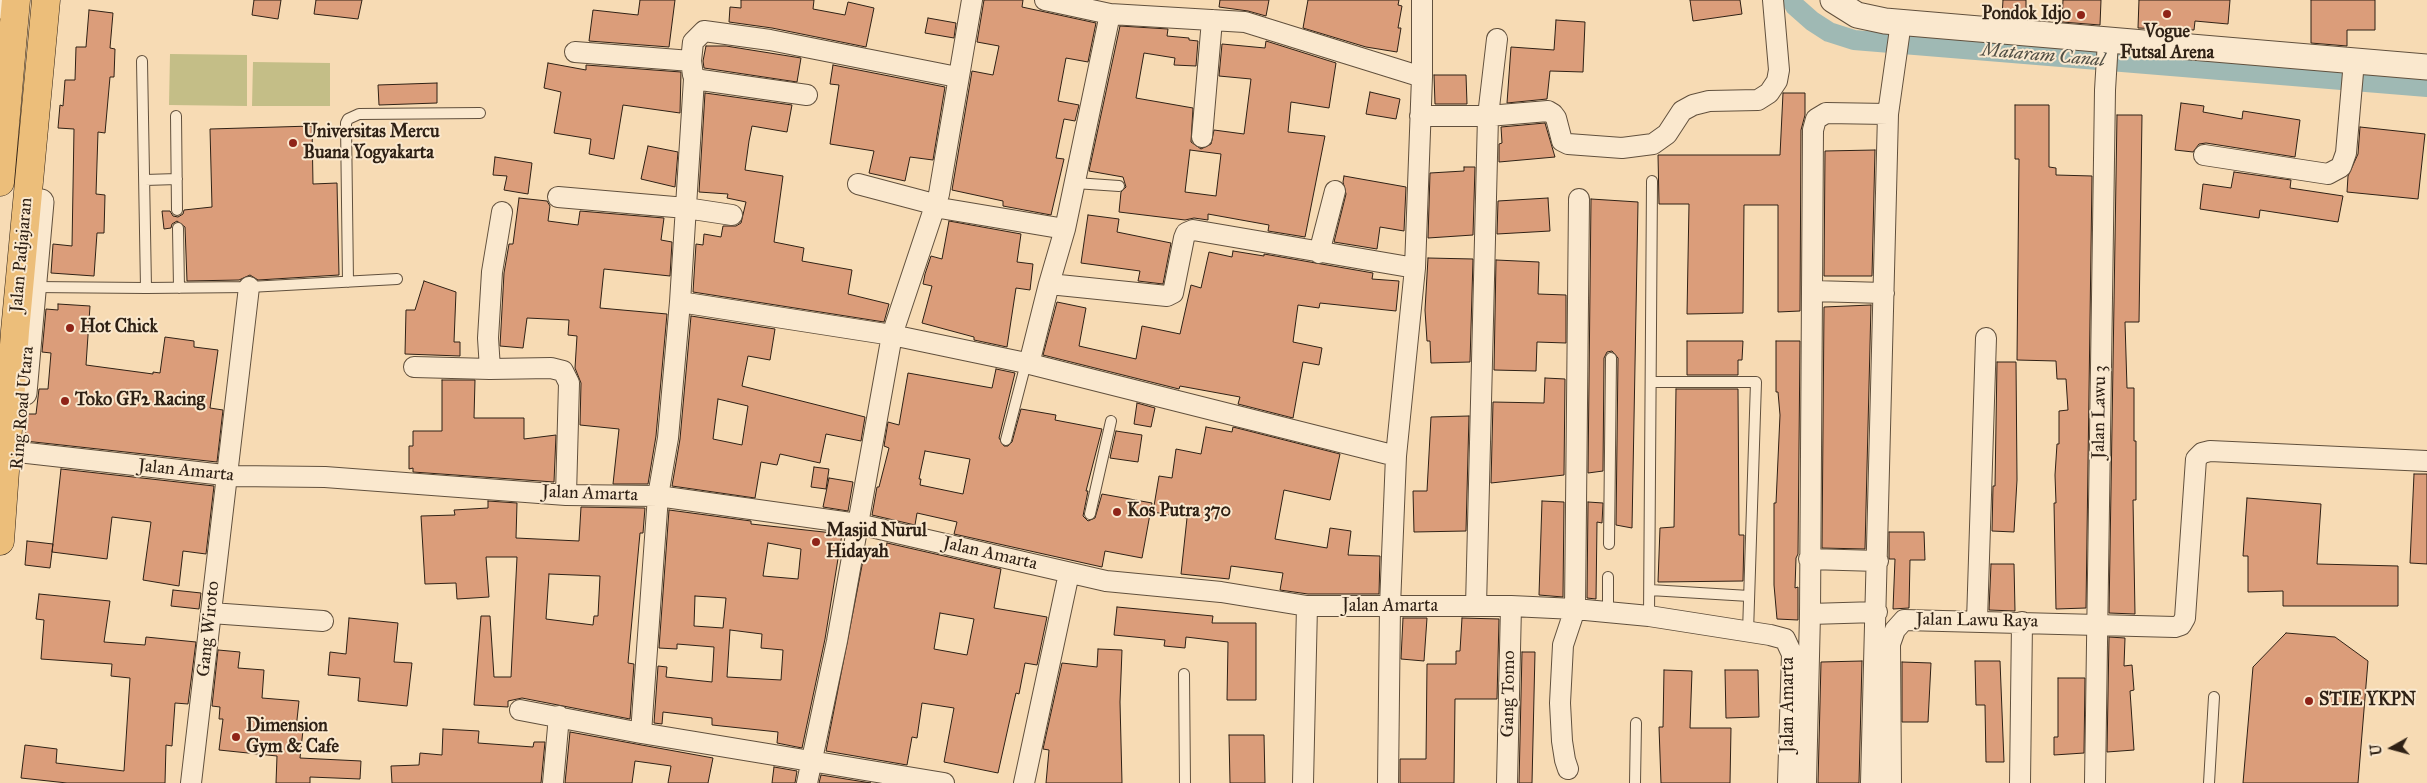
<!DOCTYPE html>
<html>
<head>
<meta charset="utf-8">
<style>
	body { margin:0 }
	#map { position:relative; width:2427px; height:783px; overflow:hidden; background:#f7dbb4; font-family:"IM FELL Great Primer",serif }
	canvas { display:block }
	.north { position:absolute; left:2367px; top:723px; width:50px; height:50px; -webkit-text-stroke:4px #fae8ce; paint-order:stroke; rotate:263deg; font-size:14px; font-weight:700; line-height:20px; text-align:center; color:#2f2115 }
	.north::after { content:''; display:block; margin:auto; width:18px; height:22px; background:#2f2115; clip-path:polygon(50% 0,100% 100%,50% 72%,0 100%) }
</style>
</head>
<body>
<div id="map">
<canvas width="2427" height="783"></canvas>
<div class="north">U</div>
</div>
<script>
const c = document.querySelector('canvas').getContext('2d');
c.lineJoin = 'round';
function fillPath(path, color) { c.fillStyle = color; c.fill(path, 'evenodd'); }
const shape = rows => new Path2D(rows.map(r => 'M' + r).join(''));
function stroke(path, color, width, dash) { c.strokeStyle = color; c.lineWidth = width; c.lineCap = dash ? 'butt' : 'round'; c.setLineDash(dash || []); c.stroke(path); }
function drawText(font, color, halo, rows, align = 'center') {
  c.font = font + ' "IM FELL Great Primer",serif'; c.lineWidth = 4; c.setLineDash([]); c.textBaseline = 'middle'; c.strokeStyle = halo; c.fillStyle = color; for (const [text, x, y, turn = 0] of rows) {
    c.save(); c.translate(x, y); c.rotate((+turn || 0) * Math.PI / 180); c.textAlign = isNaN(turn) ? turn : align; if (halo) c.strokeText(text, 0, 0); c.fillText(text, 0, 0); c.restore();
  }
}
fillPath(shape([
	[170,54,247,55,247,106,169,105],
	[253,62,330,63,330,106,252,106]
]), '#c4be87');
stroke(shape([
	[1792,0,1795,6,1812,21,1829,32,1854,40,2427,87]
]), '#9fb9b4', 20);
const building = shape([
	[254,0,281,0,278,19,252,15,254,0],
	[316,0,362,0,358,19,314,14,316,0],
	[640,0,675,0,669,47,589,41,593,10,638,15,640,0],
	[741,0,814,0,813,9,845,15,848,2,874,8,866,47,772,28,729,22,730,7,741,8,741,0],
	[984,0,1023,0,1022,7,1096,23,1088,62,1066,58,1058,101,1079,105,1075,121,1064,119,1056,158,1064,159,1051,215,1003,206,1003,201,952,190,972,71,993,75,999,46,977,42,984,0],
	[1220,0,1269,0,1266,16,1248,11,1219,7,1220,0],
	[1308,0,1399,0,1398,5,1402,6,1398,28,1401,28,1397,52,1366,47,1303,28,1308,0],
	[1690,0,1740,0,1742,14,1693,21,1690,0],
	[2003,0,2026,0,2026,18,2002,17,2003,0],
	[2063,0,2101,0,2100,25,2062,22,2063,0],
	[2139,0,2230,0,2228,24,2195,21,2194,30,2138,28,2139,0],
	[2311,0,2375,0,2375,30,2347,30,2347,46,2311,43,2311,0],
	[89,10,113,13,110,48,115,49,114,77,110,77,105,133,98,132,96,194,105,195,104,233,97,233,94,276,51,273,53,244,72,246,74,129,58,128,60,105,63,106,65,80,75,80,76,47,86,47,89,10],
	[928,18,956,23,954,38,925,33,928,18],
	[1556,20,1585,22,1583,72,1550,71,1547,99,1507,103,1511,47,1554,50,1556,20],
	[1120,26,1168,29,1167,36,1189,38,1189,40,1198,41,1196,66,1174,65,1175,58,1144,53,1136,98,1193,108,1191,142,1201,149,1211,144,1214,130,1244,134,1251,79,1219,76,1222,44,1265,48,1266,41,1336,63,1329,108,1291,102,1288,132,1325,136,1305,237,1268,231,1269,225,1208,214,1208,220,1194,218,1185,220,1119,212,1121,192,1126,187,1123,177,1089,171,1120,26],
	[1190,150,1221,154,1216,196,1185,192,1190,150],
	[706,46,726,46,801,58,797,82,704,68,703,61,706,46],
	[548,63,586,70,586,65,681,72,680,113,623,105,614,159,589,154,591,139,554,133,561,92,544,88,548,63],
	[833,65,945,87,933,160,910,157,905,181,869,173,874,151,830,144,839,85,830,84,833,65],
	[1434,75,1466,75,1467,104,1435,104,1434,75],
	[437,83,437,103,379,105,378,85,437,83],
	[1370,92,1400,99,1396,119,1366,114,1370,92],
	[705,93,792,105,787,132,752,126,749,141,745,170,783,176,774,242,804,248,802,261,852,270,848,294,889,304,884,322,693,292,696,244,703,245,704,234,721,237,723,226,736,226,741,223,746,202,727,198,728,194,699,192,705,93],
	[1783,93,1805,93,1805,115,1801,130,1800,311,1778,312,1778,205,1744,205,1743,313,1687,314,1689,204,1659,204,1658,155,1780,155,1783,93],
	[2181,103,2204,106,2203,112,2242,119,2243,111,2300,120,2295,157,2206,143,2199,144,2193,152,2175,150,2181,103],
	[2015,105,2049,105,2049,167,2056,168,2056,175,2092,176,2086,608,2056,609,2054,503,2056,503,2055,475,2057,444,2059,444,2059,411,2068,410,2066,379,2057,379,2056,361,2017,360,2019,159,2015,159,2015,105],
	[2117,115,2142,115,2139,322,2125,322,2127,388,2134,388,2134,441,2136,441,2136,500,2133,500,2135,614,2109,613,2117,115],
	[1545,123,1555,157,1499,162,1499,144,1502,143,1501,127,1545,123],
	[312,126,313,184,337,183,339,275,258,280,250,275,239,280,187,281,185,227,177,221,172,224,171,228,164,229,162,211,170,211,173,216,178,217,183,214,184,210,212,207,210,129,312,126],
	[2360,127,2425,134,2418,199,2347,192,2348,176,2358,154,2360,127],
	[648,146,678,152,675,187,641,179,648,146],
	[1875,150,1872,276,1824,276,1825,151,1875,150],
	[495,157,532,163,528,194,504,190,507,176,493,175,495,157],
	[1464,167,1475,167,1473,235,1428,238,1430,173,1464,171,1464,167],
	[2234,172,2291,180,2290,188,2343,196,2338,222,2260,210,2259,218,2200,209,2203,184,2231,188,2234,172],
	[1344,176,1406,187,1404,231,1380,227,1377,249,1334,242,1346,194,1343,182,1344,176],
	[519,198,547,201,550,206,548,221,578,225,580,211,664,218,661,240,672,242,670,276,604,269,600,308,667,314,656,436,648,484,613,484,619,429,580,425,581,383,575,368,577,336,568,335,569,320,527,318,523,348,500,346,504,273,509,244,513,244,519,198],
	[1548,198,1550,231,1497,234,1498,201,1548,198],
	[1591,199,1638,202,1632,528,1616,525,1618,358,1612,351,1607,352,1604,358,1603,471,1588,473,1591,199],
	[1088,215,1119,219,1117,232,1171,243,1163,284,1138,281,1140,271,1081,263,1088,215],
	[949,221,1021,234,1017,262,1033,264,1030,290,1016,288,1007,347,974,340,974,337,922,323,932,286,923,284,925,274,931,256,942,259,949,221],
	[1233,251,1264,256,1264,254,1373,273,1372,279,1399,281,1396,311,1320,303,1319,308,1298,305,1293,342,1322,348,1319,365,1303,362,1293,418,1238,404,1240,397,1180,386,1179,389,1043,355,1057,302,1086,308,1079,346,1136,359,1142,326,1180,334,1191,285,1201,288,1209,252,1232,257,1233,251],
	[1428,258,1473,259,1470,362,1431,363,1430,341,1427,341,1425,310,1428,258],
	[1496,260,1539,262,1538,294,1566,295,1566,343,1537,342,1536,371,1494,370,1496,260],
	[424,281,456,292,454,342,460,342,460,356,405,354,406,310,415,310,424,281],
	[58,304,90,306,86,365,153,374,153,372,160,373,165,337,194,341,194,347,218,350,210,408,223,410,217,462,25,441,27,414,36,414,39,389,48,389,51,353,42,352,46,309,58,310,58,304],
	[1871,305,1865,549,1822,548,1824,307,1871,305],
	[691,316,775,329,770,360,748,356,742,386,865,417,861,441,826,434,820,463,780,454,777,465,761,462,755,498,672,486,680,439,691,316],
	[718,399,748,406,742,445,713,439,718,399],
	[1687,341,1743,341,1742,360,1738,360,1738,375,1687,375,1687,341],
	[1776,341,1800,341,1798,554,1796,558,1795,588,1798,587,1798,620,1777,619,1774,585,1774,503,1776,503,1780,415,1778,392,1776,392,1776,341],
	[1997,362,2016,362,2017,480,2014,532,1992,531,1993,486,1995,486,1997,362],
	[996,369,1015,373,999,438,1004,446,1008,446,1012,442,1021,409,1056,415,1055,420,1102,429,1086,491,1088,491,1083,516,1088,521,1095,518,1102,494,1152,503,1142,558,1105,551,1102,567,954,534,957,522,917,513,915,525,872,515,877,487,879,487,889,448,884,446,888,422,899,425,908,373,992,388,996,369],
	[925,451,970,459,963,494,920,485,921,479,919,479,925,451],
	[1545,378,1565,379,1564,475,1491,483,1493,402,1544,403,1545,378],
	[442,380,475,380,474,418,524,418,524,439,556,435,554,482,413,472,413,468,409,469,409,446,413,446,413,431,442,431,442,380],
	[1676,389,1738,389,1739,535,1744,535,1743,581,1658,582,1660,528,1674,527,1676,389],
	[1137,403,1155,408,1151,427,1134,424,1137,403],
	[1469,416,1466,531,1414,532,1413,491,1427,491,1431,417,1469,416],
	[1206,427,1232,432,1233,427,1340,454,1330,500,1284,490,1275,539,1327,548,1330,528,1351,531,1348,555,1380,556,1379,594,1308,594,1280,590,1283,573,1231,566,1229,579,1181,574,1187,518,1153,512,1159,476,1172,478,1176,449,1201,454,1206,427],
	[1116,431,1142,435,1138,462,1110,458,1116,431],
	[814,467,829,469,826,489,811,487,814,467],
	[61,469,214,486,206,554,183,551,179,586,143,580,151,522,112,517,107,559,52,552,61,469],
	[2414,474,2427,474,2427,564,2410,563,2414,474],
	[829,478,853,482,848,511,823,507,829,478],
	[2247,498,2321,504,2317,564,2398,566,2398,606,2283,606,2283,591,2248,592,2248,556,2243,556,2247,498],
	[488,501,517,503,516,538,579,541,581,507,645,508,643,533,640,533,628,663,634,664,630,719,522,698,508,701,508,707,474,705,481,616,490,616,494,677,511,677,517,557,486,557,489,597,457,599,456,583,425,584,421,516,455,515,454,510,488,508,488,501],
	[549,574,600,576,598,616,594,616,593,625,546,619,549,574],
	[1542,501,1564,502,1563,597,1539,595,1542,501],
	[1588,502,1603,503,1602,523,1597,522,1596,599,1587,598,1588,502],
	[669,510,751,521,751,524,842,534,825,639,802,748,777,743,778,732,712,725,712,718,663,712,662,724,654,723,658,666,667,667,666,677,712,682,714,647,677,644,677,649,659,648,669,510],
	[768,543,801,549,798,579,763,576,768,543],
	[695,596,726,598,723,628,694,626,695,596],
	[730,630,762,634,761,648,783,650,781,680,727,677,730,630],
	[1889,532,1924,532,1925,560,1910,560,1909,608,1893,609,1895,559,1889,559,1889,532],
	[27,541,53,544,50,568,25,565,27,541],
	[887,543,1001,569,994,608,1047,617,1037,665,1025,663,1019,694,1016,693,1010,719,998,773,944,762,954,708,922,703,917,738,912,737,907,765,826,751,865,550,885,554,887,543],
	[940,613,974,619,967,655,934,649,940,613],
	[1991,564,2014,564,2015,611,1989,610,1991,564],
	[173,590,201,593,199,609,171,606,173,590],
	[39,594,110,601,104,642,145,645,146,637,196,642,188,704,175,703,172,746,166,745,165,783,67,783,21,778,25,745,57,749,56,763,124,771,130,678,111,676,112,664,41,659,44,620,36,619,39,594],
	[1117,607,1213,616,1212,623,1256,623,1256,700,1227,700,1228,642,1186,637,1185,648,1164,646,1165,640,1114,635,1117,607],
	[349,618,398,623,394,662,412,663,407,706,358,701,360,678,328,675,330,652,346,654,349,618],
	[1403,618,1427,618,1424,661,1401,659,1403,618],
	[1462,618,1499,619,1497,699,1455,699,1454,783,1400,783,1400,759,1426,759,1427,664,1456,664,1456,651,1460,651,1462,618],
	[2286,633,2335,637,2368,661,2358,783,2243,783,2253,667,2286,633],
	[2109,637,2125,638,2124,666,2132,665,2134,690,2130,691,2134,750,2107,752,2109,637],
	[1098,649,1122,650,1120,702,1122,783,1046,783,1049,750,1043,749,1062,663,1097,667,1098,649],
	[218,650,240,652,238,668,264,670,262,698,299,701,296,729,303,730,300,758,361,761,360,779,310,777,310,783,276,783,277,756,219,750,223,719,219,719,220,707,212,706,218,650],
	[1522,652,1535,652,1532,783,1519,783,1522,652],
	[1862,661,1859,783,1818,783,1821,662,1862,661],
	[1975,661,2000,661,2004,762,1986,762,1985,705,1976,705,1975,661],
	[1902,662,1931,663,1928,722,1902,722,1902,662],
	[1664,670,1692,671,1690,728,1731,728,1730,783,1661,783,1659,727,1663,727,1664,670],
	[1725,670,1758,670,1759,717,1726,718,1725,670],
	[2058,678,2085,678,2084,753,2054,755,2054,737,2058,737,2058,678],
	[443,729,479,731,478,743,533,747,534,742,545,742,541,783,392,783,391,766,419,765,420,753,442,755,443,729],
	[570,732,713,758,708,783,668,783,671,766,635,761,632,783,565,783,570,732],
	[1229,735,1264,735,1265,783,1230,783,1229,735],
	[774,767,797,771,795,783,772,783,774,767],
	[821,775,871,783,819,783,821,775]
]);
fillPath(building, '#db9d7a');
stroke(building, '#2f2115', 1);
const service = shape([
	[176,116,177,210],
	[145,180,177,179],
	[1075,183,1119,186],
	[178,228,179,288],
	[348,282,346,123,348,119,359,114,480,113],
	[34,287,146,288,142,61],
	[146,288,249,287,397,279],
	[1651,382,1756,382,1748,632],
	[1006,440,1026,363],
	[1090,514,1111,421],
	[1609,544,1611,358],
	[1608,577,1608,614],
	[1650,590,1749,596],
	[1649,616,1652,181],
	[1184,674,1185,783],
	[1635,783,1636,723],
	[2209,783,2214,697]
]);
const minor = shape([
	[1045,0,1110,14,1245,22,1422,77,1415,268,1396,456,1390,606,1388,783],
	[575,52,691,61,693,75],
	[691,61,693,42,704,31,770,40,957,77],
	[1422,77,1422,0],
	[1420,116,1488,116,1548,111,1553,114,1556,118,1562,141,1568,144,1622,148,1653,144,1667,134,1682,111,1693,105,1709,101,1758,100,1769,93,1777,81,1779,70,1773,0],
	[1202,137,1212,20],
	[2204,155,2328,174,2341,167,2346,153,2354,61],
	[858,184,926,202,934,207,1065,229],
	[558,197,686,208,732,215],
	[1319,253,1335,191],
	[1049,284,1065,229,1110,14],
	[1813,291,1884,293],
	[680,302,892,335,1026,363,1396,456],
	[1029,364,1049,284,1167,296,1173,293,1184,238,1186,233,1193,230,1415,268],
	[414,367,490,369,551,368,563,371,569,383,566,495],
	[490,369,488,338,492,272,502,212],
	[18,452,233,476,325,477,566,495,658,496,858,524,1106,581,1221,592,1307,606,1511,606,1575,609,1649,616,1770,635,1785,639,1792,654,1788,783],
	[1809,559,1878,561],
	[1476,606,1488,116,1497,39],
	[211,613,323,621],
	[1810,614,1877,612],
	[1977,621,1986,338],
	[520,710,641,733,658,496,668,438,680,302,694,79,807,95],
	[641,733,944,783],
	[1568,769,1565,760,1562,741,1560,703,1563,645,1575,609,1579,199],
	[191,783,249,287],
	[553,783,559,716],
	[807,783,837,641,892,335,939,194,972,0],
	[1024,783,1069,573],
	[1303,783,1307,606],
	[1507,783,1511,606],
	[1806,783,1810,614,1813,130,1816,119,1826,113,1888,114],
	[1871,783,1888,114,1901,22],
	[1891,783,1890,644,1895,630,1904,620,2175,627,2181,625,2185,618,2196,459,2202,453,2210,451,2427,461],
	[2020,783,2022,622],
	[2095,783,2105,90,2108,41]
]);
const tertiary = shape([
	[1833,0,1857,15,1885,21,2427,67],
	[0,6,1,0],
	[24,393,41,202]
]);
const trunk = shape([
	[0,182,16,0],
	[0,541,15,331,46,0]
]);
stroke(service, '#61503d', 12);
stroke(minor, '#61503d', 22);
stroke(tertiary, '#61503d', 27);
stroke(trunk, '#2f2115', 29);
stroke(service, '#fae8ce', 10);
stroke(minor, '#fae8ce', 20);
stroke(tertiary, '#fae8ce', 25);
stroke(trunk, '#ecbe7a', 28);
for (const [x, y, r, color] of [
	[2167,14,5,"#8f2418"],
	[2081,15,5,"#8f2418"],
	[293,143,5,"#8f2418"],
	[70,328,5,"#8f2418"],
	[65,401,5,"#8f2418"],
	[1117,512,5,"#8f2418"],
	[816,542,5,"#8f2418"],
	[2309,701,5,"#8f2418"],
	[236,737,5,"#8f2418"]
]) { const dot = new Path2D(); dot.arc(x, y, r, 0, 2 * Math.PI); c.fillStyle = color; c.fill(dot); stroke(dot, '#fae8ce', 2); }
drawText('bold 18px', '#2f2115', '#fae8ce', [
	["Pondok Idjo",2071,15,"right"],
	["Vogue",2167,33,"center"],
	["Futsal Arena",2167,54,"center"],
	["Universitas Mercu",303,133],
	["Buana Yogyakarta",303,154],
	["Hot Chick",80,328],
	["Toko GF2 Racing",75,401],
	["Kos Putra 370",1127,512],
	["Masjid Nurul",826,532],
	["Hidayah",826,553],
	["STIE YKPN",2319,701],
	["Dimension",246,727],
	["Gym & Cafe",246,748]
], 'left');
drawText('18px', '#2f2115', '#fae8ce', [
	["Jalan Padjajaran",22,255,-85],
	["Ring Road Utara",23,408,-85],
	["Jalan Lawu 3",2100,412,-89],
	["Jalan Amarta",186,471,6],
	["Jalan Amarta",590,494,2],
	["Jalan Amarta",990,554,13],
	["Jalan Amarta",1390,607],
	["Jalan Lawu Raya",1977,621,1],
	["Gang Wiroto",209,629,-84],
	["Gang Tomo",1509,694,-89],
	["Jalan Amarta",1789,705,-90]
]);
drawText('italic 19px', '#514f45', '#fae8ce', [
	["Mataram Canal",2043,56,5]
]);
</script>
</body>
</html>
